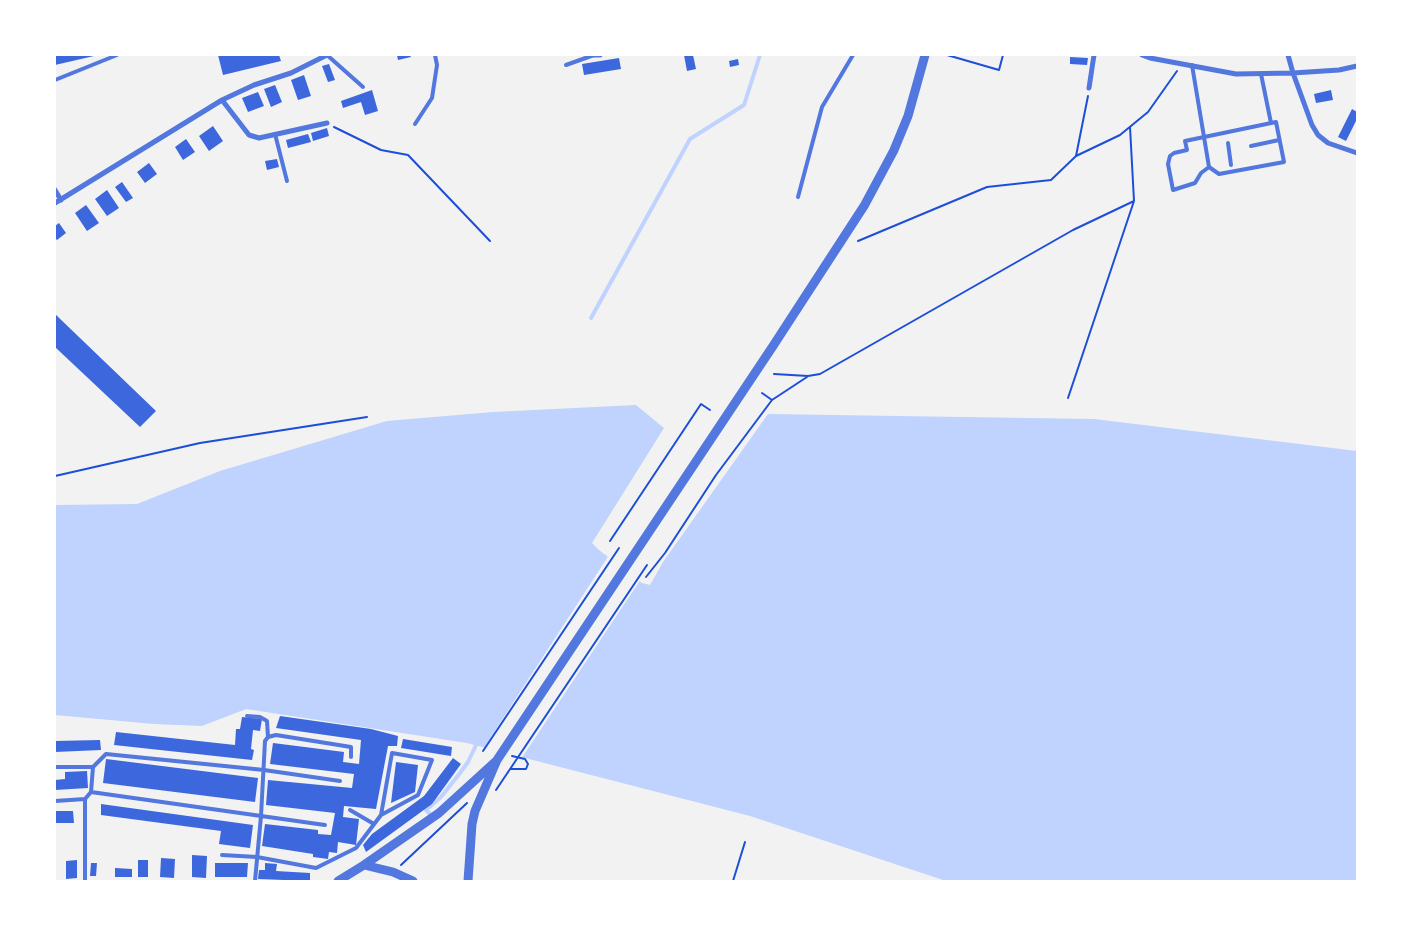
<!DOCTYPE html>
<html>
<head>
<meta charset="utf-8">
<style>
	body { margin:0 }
	#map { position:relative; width:1412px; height:936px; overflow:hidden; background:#f2f2f2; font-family:Spectral,serif }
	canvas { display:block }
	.frame { position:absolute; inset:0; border:56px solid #fff; pointer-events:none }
</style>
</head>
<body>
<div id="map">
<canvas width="1412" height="936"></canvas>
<div class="frame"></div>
</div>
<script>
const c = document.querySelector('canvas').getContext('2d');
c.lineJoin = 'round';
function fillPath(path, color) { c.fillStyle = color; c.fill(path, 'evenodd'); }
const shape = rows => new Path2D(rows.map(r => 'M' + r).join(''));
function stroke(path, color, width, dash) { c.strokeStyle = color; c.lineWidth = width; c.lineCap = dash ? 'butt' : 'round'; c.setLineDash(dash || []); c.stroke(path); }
fillPath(shape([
	[636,405,664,428,592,543,599,550,642,583,650,585,663,562,768,414,1094,419,1357,451,1357,881,946,881,750,816,467,743,246,709,202,726,154,724,55,715,55,505,137,504,220,471,387,421,493,412]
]), '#bfd3fe');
fillPath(shape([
	[609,555,641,579,521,759,483,749]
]), '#f2f2f2');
stroke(shape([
	[591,318,690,139,744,105,760,55],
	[431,815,426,810,441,797,460,773,468,762,478,741]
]), '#bfd3fe', 4);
fillPath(shape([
	[55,55,94,55,94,56,55,65],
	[218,55,279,55,281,61,223,75],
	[397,55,410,55,411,57,398,60],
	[684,55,693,55,696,69,687,71],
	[1070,57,1088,58,1087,65,1070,64],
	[619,58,621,69,584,75,582,64],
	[738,59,739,65,730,67,729,61],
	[329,64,335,80,328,82,322,66],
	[304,75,311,96,298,100,291,80],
	[275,85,282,102,271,107,264,89],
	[372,90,378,111,365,115,361,102,343,108,341,101],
	[1331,90,1333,100,1316,103,1314,94],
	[258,92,264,106,248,112,242,98],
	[1352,109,1357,112,1357,119,1346,141,1338,137],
	[213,126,223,141,209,151,199,136],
	[327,128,329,136,313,141,311,133],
	[308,134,311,142,288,148,286,140],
	[186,139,195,152,183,160,175,147],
	[277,159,279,167,267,170,265,161],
	[149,163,157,174,145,183,137,172],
	[122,182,133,198,126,202,115,187],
	[107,190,119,208,107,216,95,199],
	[86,205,99,223,87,231,75,213],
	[59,223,66,233,57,240,55,238,55,226],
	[55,314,156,411,140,427,55,347],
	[280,716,371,729,398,736,397,746,388,746,376,809,344,806,343,817,359,819,356,845,338,842,337,853,329,852,328,859,313,857,313,854,262,846,265,824,318,830,318,834,331,835,335,813,266,805,268,780,352,788,354,774,270,764,273,743,344,752,343,762,359,764,361,740,276,728],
	[242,717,262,719,260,731,253,730,251,749,254,750,252,760,114,745,116,732,235,745,236,729,240,729],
	[403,739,452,747,451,756,401,748],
	[100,740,101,750,55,752,55,741],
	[453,758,461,764,432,804,366,852,363,845,372,834,424,796],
	[106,759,258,778,255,802,103,783],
	[396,762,418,765,415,792,391,803],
	[87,771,88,788,55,790,55,780,65,779,65,772],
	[101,804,253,825,250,848,219,844,221,831,101,815],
	[55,811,73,811,74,823,55,823],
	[192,855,207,856,206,878,192,877],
	[161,858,175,859,174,878,160,877],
	[77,860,77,878,66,879,66,861],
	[138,860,148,860,148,877,138,877],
	[91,863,97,863,96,876,90,876],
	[215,863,248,863,247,877,215,877],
	[265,863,277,864,276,871,310,873,310,881,258,879,259,870,265,870],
	[115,868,132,869,132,877,115,877]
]), '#3d67dc');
stroke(shape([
	[947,55,999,70,1003,55],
	[334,127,381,150,408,155,490,241],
	[1076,156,1120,135,1148,112,1177,71],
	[858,241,987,187,1051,180,1076,156,1088,96],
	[774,374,808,376,820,374,1073,230,1134,201,1130,127],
	[762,393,772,400],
	[1068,398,1134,201],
	[55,476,200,443,367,417],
	[610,541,701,404,710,410],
	[646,577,665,553,716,475,772,400,807,377],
	[483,751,619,548],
	[511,769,526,769,528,764,525,759,512,756],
	[496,790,647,565],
	[401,865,467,803],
	[733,881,745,842]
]), '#1d4ed8', 2);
stroke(shape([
	[327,55,363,87],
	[566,65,594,55],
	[1192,65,1209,167],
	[1261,74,1271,123],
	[55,80,117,55],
	[1276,122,1284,162,1219,174,1209,167,1201,173,1195,183,1173,190,1168,164,1170,156,1174,153,1187,150,1185,141,1276,122],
	[415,124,432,98,437,65,435,55],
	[275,134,287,181],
	[1228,143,1231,165],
	[1251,146,1279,140],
	[798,197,822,107,853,55],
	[247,716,260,717,267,721,268,737],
	[55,767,93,767,106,754,264,770,340,781],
	[91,792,325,825],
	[55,801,85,799],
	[350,810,374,824],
	[222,855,257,857,316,868,356,848,381,815,392,753,432,760,418,795,381,815],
	[85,881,85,799,91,792,93,767],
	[255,881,261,816,265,741,268,737,276,735,351,747,351,757]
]), '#5277de', 4);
stroke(shape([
	[594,55,600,55],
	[1142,55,1150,58,1236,74,1293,73,1339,70,1357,66],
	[1288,55,1293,73,1312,125,1318,135,1328,143,1357,153],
	[1089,88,1094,55],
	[222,100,249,135,259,138,327,123],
	[55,190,61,200],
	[55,203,222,100,254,85,291,73,327,55]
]), '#5277de', 5);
stroke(shape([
	[364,865,393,872,413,881],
	[338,881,364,865,439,813,495,762],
	[468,881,472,824,475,811,497,760,773,346,864,206,894,150,908,116,925,55]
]), '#5277de', 9);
</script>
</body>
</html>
